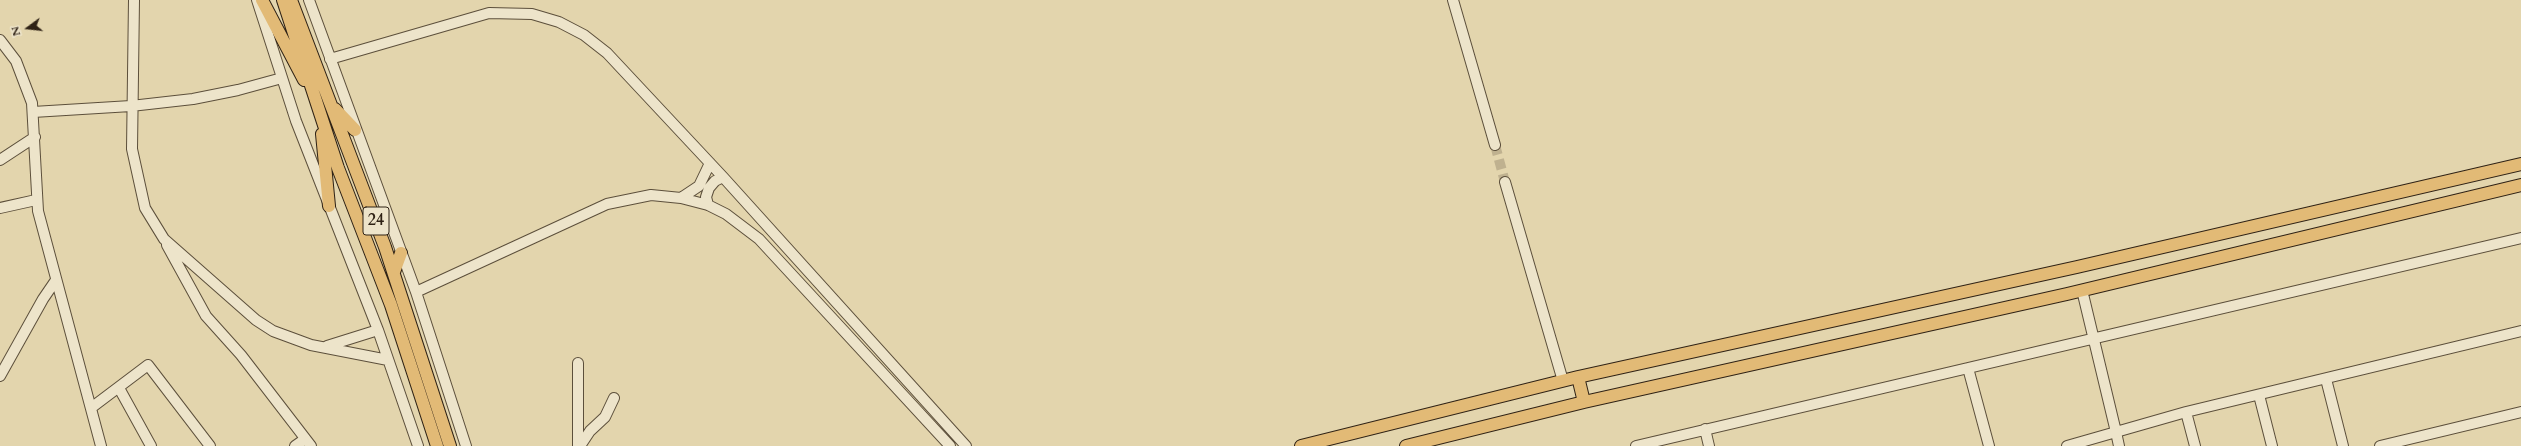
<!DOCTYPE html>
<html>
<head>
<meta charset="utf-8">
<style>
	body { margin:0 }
	#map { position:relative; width:2521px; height:446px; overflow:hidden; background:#e3d5ad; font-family:Cardo,serif }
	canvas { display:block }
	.north { position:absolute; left:8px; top:8px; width:40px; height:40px; -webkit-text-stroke:3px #ede4ca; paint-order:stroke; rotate:255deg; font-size:11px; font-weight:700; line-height:16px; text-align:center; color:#2f2215 }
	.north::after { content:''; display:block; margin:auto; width:14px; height:18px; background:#2f2215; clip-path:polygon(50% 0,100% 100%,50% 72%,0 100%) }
</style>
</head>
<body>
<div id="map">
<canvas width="2521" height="446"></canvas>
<div class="north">N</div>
</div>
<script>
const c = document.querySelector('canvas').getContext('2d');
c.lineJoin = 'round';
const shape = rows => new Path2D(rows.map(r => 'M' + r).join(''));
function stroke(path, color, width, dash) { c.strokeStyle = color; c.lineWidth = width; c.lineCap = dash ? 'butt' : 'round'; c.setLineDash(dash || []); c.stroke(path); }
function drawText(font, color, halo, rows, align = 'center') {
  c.font = font + ' Cardo,serif'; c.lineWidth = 3; c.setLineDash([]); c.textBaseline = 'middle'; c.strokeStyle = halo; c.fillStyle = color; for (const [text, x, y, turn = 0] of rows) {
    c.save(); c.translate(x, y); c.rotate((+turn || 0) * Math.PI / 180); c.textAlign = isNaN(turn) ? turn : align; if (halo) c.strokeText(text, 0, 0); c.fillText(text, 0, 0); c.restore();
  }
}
stroke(shape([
	[1495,145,1505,182]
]), '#bfb18f', 10, [10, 5]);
const minor = shape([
	[134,0,132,149,145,208,164,239,256,320,273,331,311,345,388,360],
	[257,0,296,121,378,330,418,446],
	[309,0,416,292,466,446],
	[1453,0,1495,145],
	[0,40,16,61,32,103,38,211,101,446],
	[330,59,489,13,532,14,559,22,584,35,607,53,723,177,966,446],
	[33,112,131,106,193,99,238,90,282,78],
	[0,160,35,137],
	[1505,182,1563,381],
	[681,198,699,186,710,163],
	[708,205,706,197,709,188,715,181,723,177],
	[0,208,36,200],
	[167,245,206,316,241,355,311,446],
	[416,292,607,204,651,195,681,198,708,205,726,214,759,239,950,446],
	[327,346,378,330],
	[578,363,578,446],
	[1968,368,1989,446],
	[0,376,43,299,56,280],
	[2326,379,2343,446],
	[119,388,151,446],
	[2259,395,2272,446],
	[91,408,148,365,210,446],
	[2186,412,2195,446],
	[1705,429,1709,446],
	[295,446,305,439],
	[580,446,590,431,605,417,614,398],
	[1636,446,2521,238],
	[2067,446,2116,432,2082,290],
	[2119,446,2116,432,2186,412,2521,331],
	[2380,446,2521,412]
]);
const major = shape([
	[262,0,304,80],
	[283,0,338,168,391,305,437,446],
	[291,0,385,247,450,446],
	[335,109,355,130],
	[322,134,329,206],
	[394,272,401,253],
	[1578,377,1584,402],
	[1301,446,1578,377,2077,267,2521,164],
	[1406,446,1584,402,2067,294,2521,185]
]);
stroke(minor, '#5c4f3b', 12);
stroke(major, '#2f2215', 14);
stroke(minor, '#ede4ca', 10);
stroke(major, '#e2ba76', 12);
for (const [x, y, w] of [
	[376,221,26]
]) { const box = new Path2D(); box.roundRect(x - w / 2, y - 14, w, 28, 3); c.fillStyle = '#ede4ca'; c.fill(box); stroke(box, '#2f2215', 1); }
drawText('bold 16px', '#2f2215', null, [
	["24",376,221]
]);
</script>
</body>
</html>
